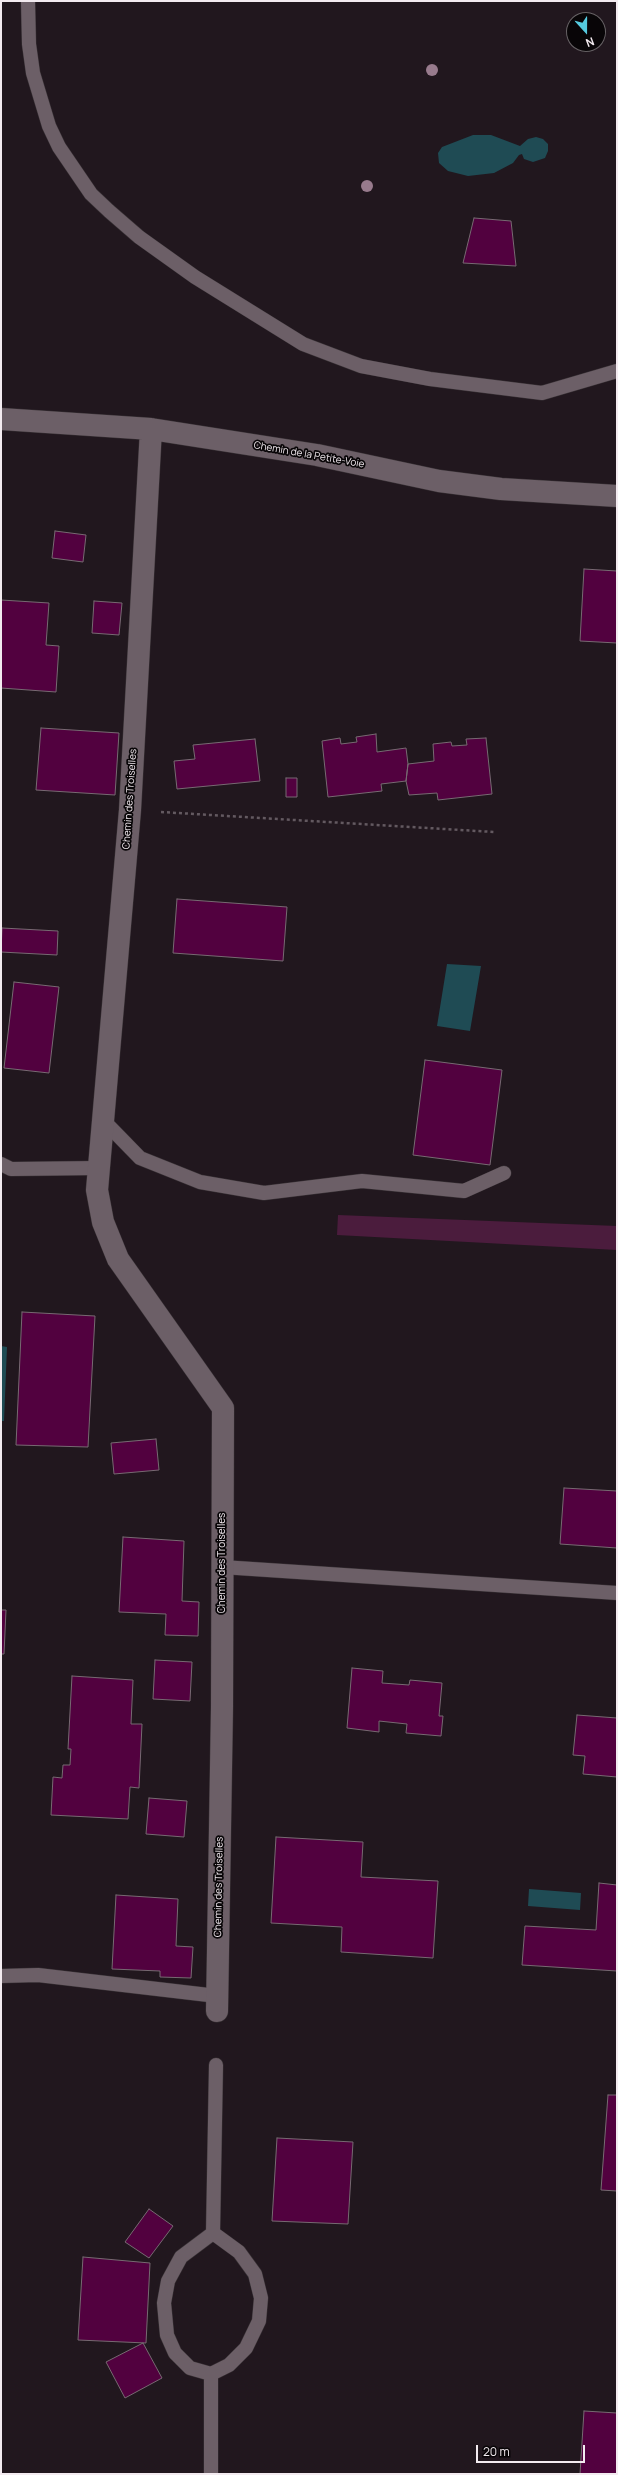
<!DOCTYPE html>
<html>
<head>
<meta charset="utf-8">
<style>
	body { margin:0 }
	#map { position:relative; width:618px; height:2475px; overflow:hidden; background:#21171e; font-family:Manrope,sans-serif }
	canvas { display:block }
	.frame { position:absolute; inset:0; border:2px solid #f3ebf0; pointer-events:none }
	.north { position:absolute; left:566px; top:12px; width:40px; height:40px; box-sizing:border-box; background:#080507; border:1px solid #666164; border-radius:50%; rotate:159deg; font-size:11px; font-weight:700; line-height:16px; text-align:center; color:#f3ebf0 }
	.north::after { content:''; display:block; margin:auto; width:14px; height:18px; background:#55cadf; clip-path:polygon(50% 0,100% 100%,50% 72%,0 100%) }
	.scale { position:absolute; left:476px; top:2445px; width:109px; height:18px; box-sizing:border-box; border:2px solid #f3ebf0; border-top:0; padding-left:5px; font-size:12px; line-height:14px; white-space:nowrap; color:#f3ebf0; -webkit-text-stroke:3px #080507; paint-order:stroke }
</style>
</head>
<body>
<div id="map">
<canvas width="618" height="2475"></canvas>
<div class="frame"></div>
<div class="north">N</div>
<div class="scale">20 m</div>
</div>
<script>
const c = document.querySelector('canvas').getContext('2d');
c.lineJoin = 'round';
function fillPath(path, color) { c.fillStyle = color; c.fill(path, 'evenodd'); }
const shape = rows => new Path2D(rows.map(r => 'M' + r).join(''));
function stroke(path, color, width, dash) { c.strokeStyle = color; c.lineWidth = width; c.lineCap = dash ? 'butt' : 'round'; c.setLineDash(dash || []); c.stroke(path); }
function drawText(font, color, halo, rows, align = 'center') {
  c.font = font + ' Manrope,sans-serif'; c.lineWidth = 3.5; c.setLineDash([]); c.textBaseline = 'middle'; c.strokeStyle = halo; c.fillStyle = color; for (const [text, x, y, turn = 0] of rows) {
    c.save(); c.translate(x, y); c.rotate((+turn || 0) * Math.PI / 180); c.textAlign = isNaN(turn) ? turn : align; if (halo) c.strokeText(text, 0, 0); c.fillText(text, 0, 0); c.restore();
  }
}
fillPath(shape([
	[338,1215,617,1226,617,1250,337,1235]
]), '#4b1c3d');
fillPath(shape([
	[473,135,491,135,520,146,528,139,536,137,543,139,548,144,548,151,545,158,533,162,524,159,522,154,519,155,513,163,494,173,468,176,448,171,439,163,438,153,442,147],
	[447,964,481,966,470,1031,437,1026],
	[1,1346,7,1347,4,1421,1,1421],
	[529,1889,581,1893,580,1910,528,1906]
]), '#1f4b54');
const building = shape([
	[474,218,511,221,516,266,463,263,474,218],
	[55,531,86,535,83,562,52,558,55,531],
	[584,569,617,571,617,643,580,641,584,569],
	[1,600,49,603,46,645,59,646,56,692,1,688,1,600],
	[94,601,122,603,119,635,92,633,94,601],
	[41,728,119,733,115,795,36,790,41,728],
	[376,734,377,752,406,748,408,764,406,781,381,784,382,791,328,797,322,741,340,738,341,744,357,742,356,737,376,734],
	[486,738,492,794,438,800,437,793,409,795,406,781,408,764,434,761,433,744,451,742,452,746,467,745,466,739,486,738],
	[255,739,260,781,177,789,174,761,195,759,193,745,255,739],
	[286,778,297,778,297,797,286,797,286,778],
	[177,899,287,907,283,961,173,953,177,899],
	[2,928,58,931,57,955,1,952,2,928],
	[14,982,59,987,49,1073,4,1068,14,982],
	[425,1060,502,1070,490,1165,413,1155,425,1060],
	[22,1312,95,1316,88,1447,16,1445,22,1312],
	[156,1439,159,1470,114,1474,111,1443,156,1439],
	[564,1488,617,1491,617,1548,560,1544,564,1488],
	[123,1537,184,1541,182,1601,199,1602,198,1636,165,1635,166,1614,119,1612,123,1537],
	[1,1610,6,1610,4,1654,1,1654,1,1610],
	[155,1660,192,1662,190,1701,153,1699,155,1660],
	[352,1668,383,1671,382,1683,409,1685,410,1680,442,1683,439,1716,443,1716,441,1736,406,1733,407,1724,379,1721,379,1732,347,1728,352,1668],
	[72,1676,133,1680,131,1724,142,1724,139,1788,130,1787,128,1819,51,1815,53,1777,62,1778,63,1765,70,1765,71,1749,68,1749,72,1676],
	[577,1715,617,1718,617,1777,583,1774,585,1756,573,1755,577,1715],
	[149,1798,187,1801,184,1837,146,1834,149,1798],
	[276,1837,363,1842,361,1877,438,1881,433,1958,341,1952,342,1927,271,1923,276,1837],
	[599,1883,617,1885,617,1971,522,1965,525,1926,596,1930,599,1883],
	[116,1895,178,1899,176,1946,193,1947,191,1978,160,1977,160,1971,112,1969,116,1895],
	[608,2095,617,2095,617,2191,601,2190,608,2095],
	[277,2138,353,2142,348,2224,272,2221,277,2138],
	[149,2209,173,2226,149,2258,125,2242,149,2209],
	[83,2257,150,2263,146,2343,78,2340,83,2257],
	[143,2343,162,2378,125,2398,106,2362,143,2343],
	[584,2411,617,2413,617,2474,580,2474,584,2411]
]);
fillPath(building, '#52013f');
stroke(building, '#776a72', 1);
const service = shape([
	[28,1,29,44,33,73,49,126,59,147,91,194,109,211,139,237,195,277,303,344,361,366,430,379,542,393,617,371],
	[103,1120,140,1158,200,1182,264,1193,362,1181,464,1191,504,1173],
	[1,1164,11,1169,99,1168],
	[222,1567,617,1593],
	[1,1976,38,1975,217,1996],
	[213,2233,181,2257,168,2281,164,2303,167,2335,175,2353,190,2368,211,2374,229,2365,246,2348,259,2321,261,2298,255,2274,239,2252,213,2233,216,2065],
	[211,2474,211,2374]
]);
const minor = shape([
	[1,419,151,429,317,455,439,481,501,489,617,496],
	[151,429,130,810,97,1190,103,1222,118,1259,223,1408,222,1707,217,2011]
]);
stroke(service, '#393236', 15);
stroke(minor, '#393236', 23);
stroke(shape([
	[161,812,494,832]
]), '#635960', 2.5, [3, 3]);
stroke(service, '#6c5f67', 14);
stroke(minor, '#6c5f67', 22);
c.fillStyle = '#987b8d';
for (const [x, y] of [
	[432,70],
	[367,186]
]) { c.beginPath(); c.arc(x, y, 6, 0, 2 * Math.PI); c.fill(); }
drawText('10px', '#f3ebf0', '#080507', [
	["Chemin de la Petite-Voie",309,455,10],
	["Chemin des Troiselles",130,799,-86],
	["Chemin des Troiselles",222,1563,-90],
	["Chemin des Troiselles",219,1887,-89]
]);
</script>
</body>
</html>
